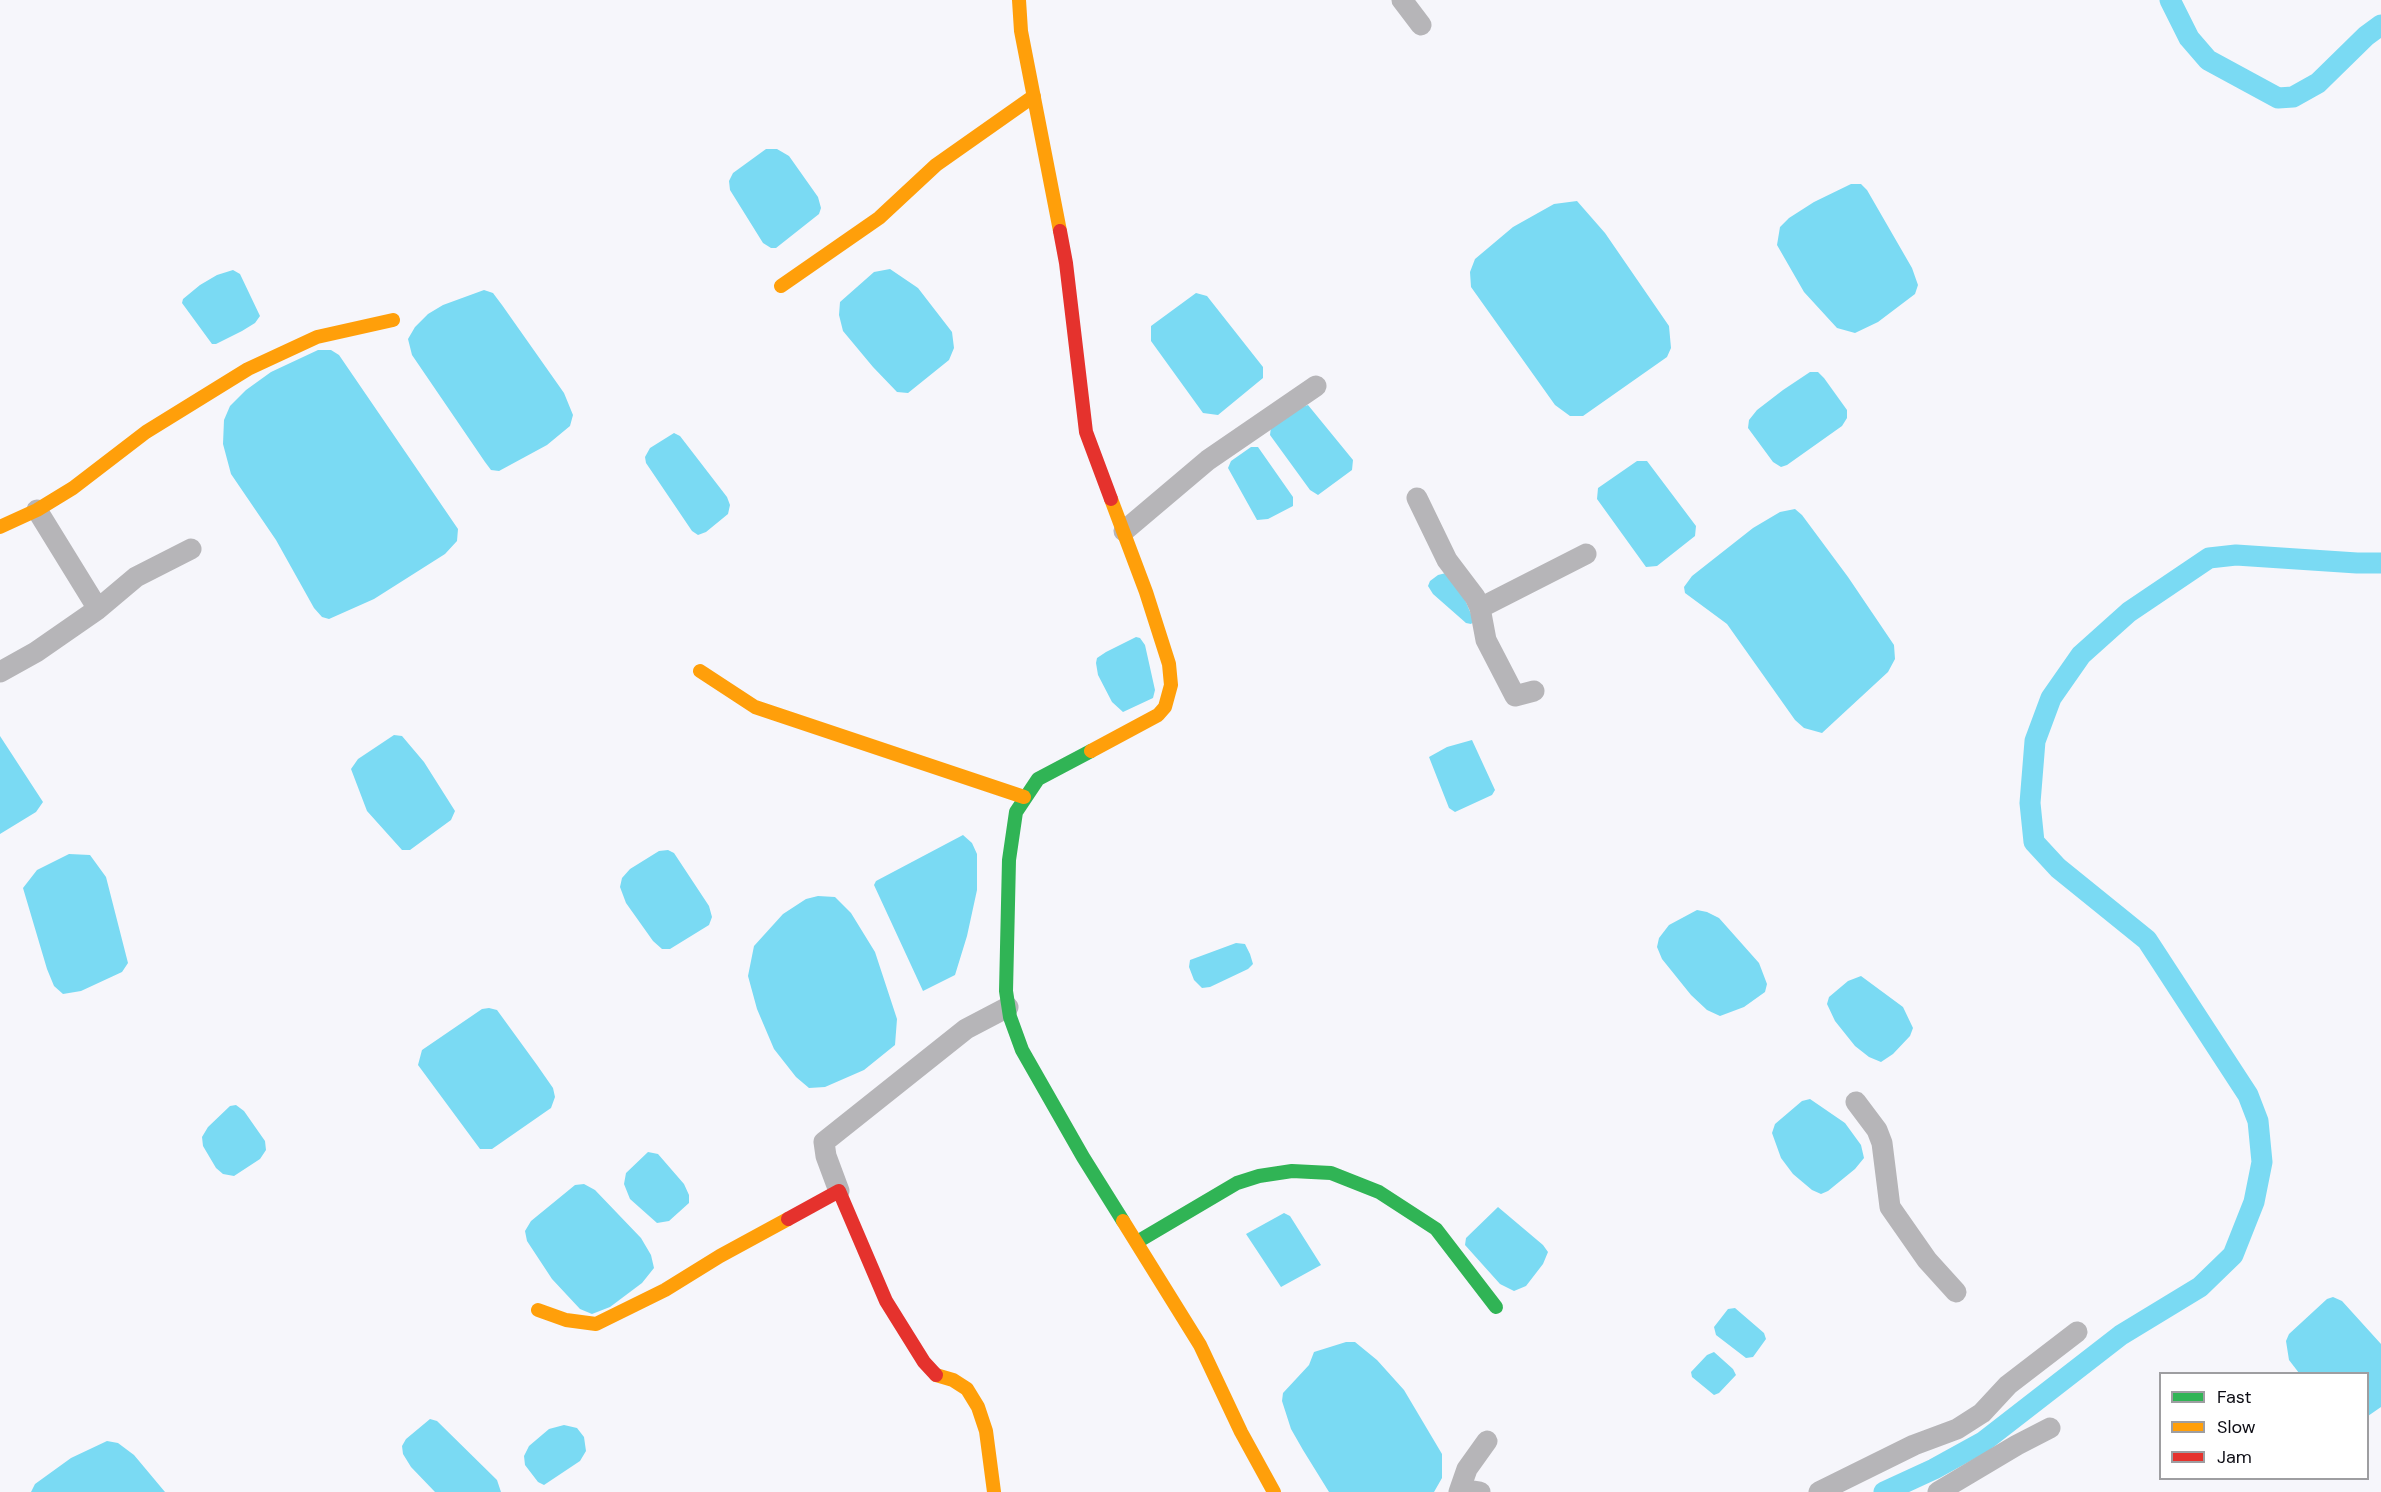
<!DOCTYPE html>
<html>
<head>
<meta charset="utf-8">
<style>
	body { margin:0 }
	#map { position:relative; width:2381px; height:1492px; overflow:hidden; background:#f6f6fb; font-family:"DM Sans",sans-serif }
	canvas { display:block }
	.legend { position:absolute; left:2159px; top:1372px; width:210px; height:108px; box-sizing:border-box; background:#fff; border:2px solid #9e9ea1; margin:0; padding:8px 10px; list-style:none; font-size:18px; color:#0c0c14 }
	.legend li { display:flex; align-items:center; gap:12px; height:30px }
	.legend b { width:30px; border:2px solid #9e9ea1 }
</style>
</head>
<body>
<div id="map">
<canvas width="2381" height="1492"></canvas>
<ul class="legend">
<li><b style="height:8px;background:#30b455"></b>Fast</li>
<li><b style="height:8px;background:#ff9f0a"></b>Slow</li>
<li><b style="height:8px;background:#e5322d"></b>Jam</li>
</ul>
</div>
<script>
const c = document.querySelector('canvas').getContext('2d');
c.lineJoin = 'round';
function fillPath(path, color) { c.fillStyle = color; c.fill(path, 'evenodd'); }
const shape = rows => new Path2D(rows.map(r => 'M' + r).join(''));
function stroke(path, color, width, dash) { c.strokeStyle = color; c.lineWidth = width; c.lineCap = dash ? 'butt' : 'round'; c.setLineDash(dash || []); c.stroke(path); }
fillPath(shape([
	[766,149,777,149,789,156,818,197,821,208,819,214,776,248,771,248,763,243,730,190,729,181,733,173],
	[1851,184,1861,184,1867,190,1912,268,1918,285,1915,294,1878,322,1855,333,1837,328,1804,292,1777,245,1780,227,1789,218,1814,202],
	[1577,201,1605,233,1669,326,1671,348,1667,357,1583,416,1570,416,1555,405,1471,287,1470,272,1475,259,1513,227,1554,204],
	[890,269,918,288,952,332,954,348,949,360,908,393,897,392,873,367,843,331,839,315,840,302,874,272],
	[233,270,240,274,260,316,255,323,242,331,216,344,212,344,182,303,183,299,200,285,217,275],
	[484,290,493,293,502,305,564,393,573,415,570,426,547,445,499,471,491,470,485,462,412,355,408,339,415,327,428,314,443,305],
	[1196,293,1207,296,1263,367,1263,378,1218,415,1203,413,1151,341,1151,326],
	[318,350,331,350,339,355,458,529,457,541,445,554,374,599,329,619,322,617,314,608,276,540,231,474,223,444,224,420,230,406,246,390,271,372],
	[1810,372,1818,372,1824,378,1847,410,1847,418,1842,426,1787,465,1781,467,1773,462,1748,428,1749,420,1757,410,1783,390],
	[1308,405,1353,460,1352,470,1318,495,1310,490,1270,435,1271,427,1302,407],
	[674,433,680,436,727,497,730,505,728,514,706,532,698,535,692,531,646,463,645,457,650,448],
	[1251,447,1258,447,1293,497,1293,506,1268,519,1257,520,1228,468,1231,461],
	[1637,461,1647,461,1696,526,1695,536,1657,566,1646,567,1597,499,1598,488],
	[1795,509,1802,515,1848,577,1894,645,1895,659,1888,672,1822,733,1804,728,1795,720,1727,624,1685,593,1684,587,1692,576,1753,528,1780,512],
	[1446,573,1458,583,1474,621,1471,624,1466,623,1433,594,1428,586,1430,581,1438,575],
	[1136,637,1140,638,1145,645,1155,690,1153,698,1123,712,1112,702,1098,675,1096,663,1097,658,1106,652],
	[394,735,402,736,424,762,455,811,451,820,410,850,402,850,367,811,351,769,358,759],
	[0,736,43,802,36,812,0,834],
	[1472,740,1495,790,1492,795,1455,812,1449,808,1429,757,1447,747],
	[963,835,972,843,977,854,977,890,967,936,955,975,923,991,874,885,876,881],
	[668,850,674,853,709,906,712,917,709,925,670,949,662,949,653,941,626,903,620,887,622,878,630,869,659,851],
	[69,854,90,855,106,877,128,963,122,972,81,991,63,994,54,986,47,969,23,888,37,870],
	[818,896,835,897,851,913,875,952,897,1019,895,1045,864,1070,825,1087,809,1088,796,1077,774,1049,757,1009,748,976,754,946,783,914,806,899],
	[1697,910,1707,912,1719,918,1759,963,1767,984,1765,992,1744,1007,1720,1016,1707,1010,1691,995,1662,959,1657,947,1659,938,1669,925],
	[1236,943,1245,944,1250,954,1253,964,1248,969,1210,987,1202,988,1194,980,1189,967,1190,960],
	[1861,976,1903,1007,1913,1028,1910,1036,1893,1054,1881,1062,1869,1057,1855,1046,1835,1021,1827,1004,1829,997,1848,981],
	[489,1008,497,1010,537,1065,553,1088,555,1097,551,1108,492,1149,480,1149,418,1065,422,1050,482,1009],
	[1810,1099,1845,1123,1861,1145,1864,1158,1855,1169,1828,1191,1821,1194,1812,1190,1793,1174,1781,1158,1772,1133,1775,1124,1802,1101],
	[236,1105,244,1111,265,1141,266,1150,260,1159,234,1176,223,1174,216,1168,203,1146,202,1137,208,1127,230,1106],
	[648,1152,658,1154,684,1184,689,1195,689,1203,669,1221,657,1223,630,1199,624,1184,626,1173],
	[584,1184,595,1190,641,1238,651,1255,654,1268,642,1283,610,1307,592,1314,580,1309,552,1279,527,1241,525,1231,531,1221,575,1185],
	[1498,1207,1543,1245,1548,1252,1543,1264,1526,1286,1514,1291,1500,1284,1465,1245,1466,1238],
	[1284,1213,1290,1216,1321,1265,1281,1287,1246,1234],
	[2333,1297,2342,1301,2381,1344,2381,1407,2368,1416,2368,1374,2299,1373,2289,1360,2286,1341,2289,1334,2327,1299],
	[1735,1308,1764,1333,1766,1339,1753,1357,1746,1358,1716,1335,1714,1327,1728,1309],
	[1346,1342,1355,1342,1377,1360,1404,1390,1442,1454,1442,1478,1434,1492,1329,1492,1303,1450,1291,1429,1282,1401,1283,1393,1309,1365,1314,1352],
	[1714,1352,1733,1369,1736,1375,1719,1393,1714,1395,1692,1377,1691,1372,1707,1355],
	[430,1419,437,1421,497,1480,501,1492,435,1492,411,1467,403,1454,402,1446,406,1439],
	[564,1425,577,1428,584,1437,586,1451,580,1461,544,1485,538,1482,525,1465,524,1456,529,1446,549,1429],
	[107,1441,118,1443,134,1455,165,1492,31,1492,35,1484,71,1458]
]), '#7adaf3');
stroke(shape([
	[2170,0,2189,38,2208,60,2278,98,2293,97,2318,83,2366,36,2381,25],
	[1884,1492,1934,1469,1983,1442,2121,1335,2200,1287,2233,1255,2254,1202,2262,1162,2258,1121,2248,1095,2147,940,2058,868,2034,842,2030,803,2035,741,2051,698,2081,655,2129,612,2209,558,2236,555,2357,563,2381,563]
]), '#7adaf3', 21);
stroke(shape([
	[1402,0,1421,25],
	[1417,498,1447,560,1475,597,1480,608,1486,640,1515,696,1534,691],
	[37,510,98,609],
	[1124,531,1208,460,1316,386],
	[1480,608,1586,554],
	[0,672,36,652,98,609,136,577,191,549],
	[1856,1102,1877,1130,1882,1143,1890,1207,1927,1260,1956,1292],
	[839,1191,826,1156,824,1142,966,1029,1008,1007],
	[1461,1489,1480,1492],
	[1459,1492,1467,1469,1487,1441],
	[1819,1492,1914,1445,1957,1429,1982,1413,2008,1385,2077,1332],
	[1938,1492,2017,1445,2050,1428]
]), '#b6b5b8', 21);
stroke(shape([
	[1091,751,1038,779,1016,812,1009,860,1006,991,1010,1017,1022,1050,1083,1157,1123,1221],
	[1137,1242,1237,1183,1259,1176,1292,1171,1331,1173,1379,1192,1436,1229,1496,1307]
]), '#30b455', 14);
stroke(shape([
	[1019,0,1021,31,1060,231],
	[781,286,879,218,936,165,1034,96],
	[0,527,37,510,73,488,146,432,248,369,317,337,393,320],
	[700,671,755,707,1024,797],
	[1091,751,1158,715,1165,707,1171,685,1169,664,1146,592,1111,499],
	[1123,1221,1200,1345,1241,1432,1274,1492],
	[538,1310,566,1320,596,1324,665,1290,720,1256,788,1219],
	[936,1375,953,1380,967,1389,978,1407,986,1431,994,1492]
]), '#ff9f0a', 14);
stroke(shape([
	[1060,231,1066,263,1086,432,1111,499],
	[788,1219,839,1191,886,1301,924,1362,936,1375]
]), '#e5322d', 14);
</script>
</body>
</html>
